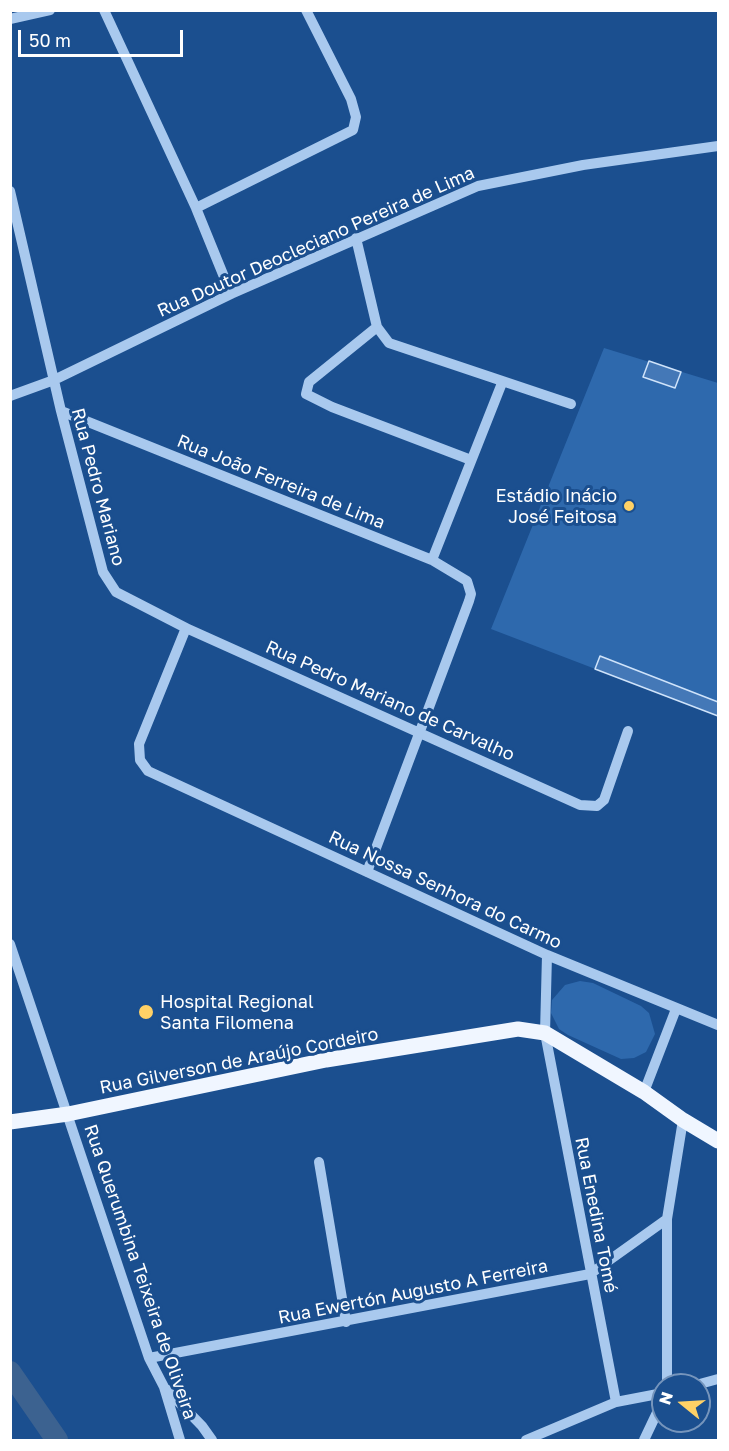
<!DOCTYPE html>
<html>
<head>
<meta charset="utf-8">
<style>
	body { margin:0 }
	#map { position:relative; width:729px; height:1451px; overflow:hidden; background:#1b4f8f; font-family:"Golos Text",sans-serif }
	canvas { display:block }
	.frame { position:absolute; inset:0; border:12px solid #fff; pointer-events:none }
	.north { position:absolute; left:651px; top:1373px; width:60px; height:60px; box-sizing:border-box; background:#1b4f8f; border:2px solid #7695bc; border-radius:50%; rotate:288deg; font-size:16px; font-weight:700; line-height:24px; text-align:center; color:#fff }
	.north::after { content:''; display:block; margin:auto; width:21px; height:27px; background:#ffd166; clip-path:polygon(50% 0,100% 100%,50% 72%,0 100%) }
	.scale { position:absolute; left:18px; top:30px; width:165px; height:27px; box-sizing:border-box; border:3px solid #fff; border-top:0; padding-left:8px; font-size:18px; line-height:21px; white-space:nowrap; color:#fff; -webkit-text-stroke:4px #1b4f8f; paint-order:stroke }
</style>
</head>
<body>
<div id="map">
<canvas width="729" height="1451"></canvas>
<div class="frame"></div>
<div class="north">N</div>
<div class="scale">50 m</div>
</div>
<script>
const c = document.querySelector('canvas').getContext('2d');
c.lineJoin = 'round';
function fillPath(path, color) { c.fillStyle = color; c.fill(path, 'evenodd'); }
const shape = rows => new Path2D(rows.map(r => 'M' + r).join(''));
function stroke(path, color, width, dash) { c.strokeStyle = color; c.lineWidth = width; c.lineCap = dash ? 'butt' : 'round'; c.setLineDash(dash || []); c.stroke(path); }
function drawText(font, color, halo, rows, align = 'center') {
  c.font = font + ' "Golos Text",sans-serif'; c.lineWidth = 6; c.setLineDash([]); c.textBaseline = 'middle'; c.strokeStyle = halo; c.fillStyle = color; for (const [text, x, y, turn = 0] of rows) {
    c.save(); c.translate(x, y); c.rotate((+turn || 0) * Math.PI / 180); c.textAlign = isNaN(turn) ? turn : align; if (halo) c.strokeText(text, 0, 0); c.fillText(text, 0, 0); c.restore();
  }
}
fillPath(shape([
	[604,348,718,383,718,716,491,629],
	[580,981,593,983,641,1006,649,1013,655,1034,646,1052,634,1058,621,1059,568,1035,559,1029,551,1013,552,1000,565,985]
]), '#2e69ad');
stroke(shape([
	[10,1372,57,1440]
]), '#3c6290', 22);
const building = shape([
	[649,361,681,372,675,388,643,377,649,361],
	[600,656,718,702,718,716,595,669,600,656]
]);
fillPath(building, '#4478b7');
stroke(building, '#cfe3fa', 1.5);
stroke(shape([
	[104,10,196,208,231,294],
	[10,19,50,10],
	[10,191,61,411,103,572,116,592,186,628,580,805,597,806,604,800,628,731],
	[196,208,353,130,356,117,351,99,306,10],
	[356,238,377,327,389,343,571,404],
	[377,327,309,382,306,394,332,407,471,460],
	[10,396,54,380,231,294,478,186,583,165,718,146],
	[61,411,432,560,467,581,471,594,469,601,367,872],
	[432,560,502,383],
	[186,628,139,744,140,760,148,771,547,955,718,1025],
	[10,944,149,1358,164,1387,180,1440],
	[547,955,545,1033,616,1402],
	[644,1092,676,1009],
	[319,1162,346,1322],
	[149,1358,590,1274,667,1219],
	[667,1385,667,1219,683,1120],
	[696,1385,718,1379],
	[166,1389,202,1426,212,1440],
	[526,1440,616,1402,663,1393],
	[644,1440,663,1400]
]), '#a9c9ee', 10);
stroke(shape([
	[10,1122,68,1114,326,1060,518,1029,545,1033,644,1092,683,1120,718,1141]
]), '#f0f6ff', 15);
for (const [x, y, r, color] of [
	[629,506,6,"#ffd166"],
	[146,1012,8,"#ffd166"]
]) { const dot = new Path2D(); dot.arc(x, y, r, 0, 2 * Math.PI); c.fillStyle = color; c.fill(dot); stroke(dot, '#1b4f8f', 2); }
drawText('18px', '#fff', '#1b4f8f', [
	["Rua Doutor Deocleciano Pereira de Lima",316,242,-24],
	["Rua João Ferreira de Lima",281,482,22],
	["Rua Pedro Mariano",98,487,75],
	["Rua Pedro Mariano de Carvalho",390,701,24],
	["Rua Nossa Senhora do Carmo",445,890,25],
	["Rua Gilverson de Araújo Cordeiro",239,1061,-11],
	["Rua Enedina Tomé",596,1215,79],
	["Rua Querumbina Teixeira de Oliveira",140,1272,71],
	["Rua Ewertón Augusto A Ferreira",413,1292,-11]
]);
drawText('18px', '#fff', '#1b4f8f', [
	["Estádio Inácio",617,496],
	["José Feitosa",617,517],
	["Hospital Regional",160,1002,"left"],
	["Santa Filomena",160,1023,"left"]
], 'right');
</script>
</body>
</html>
